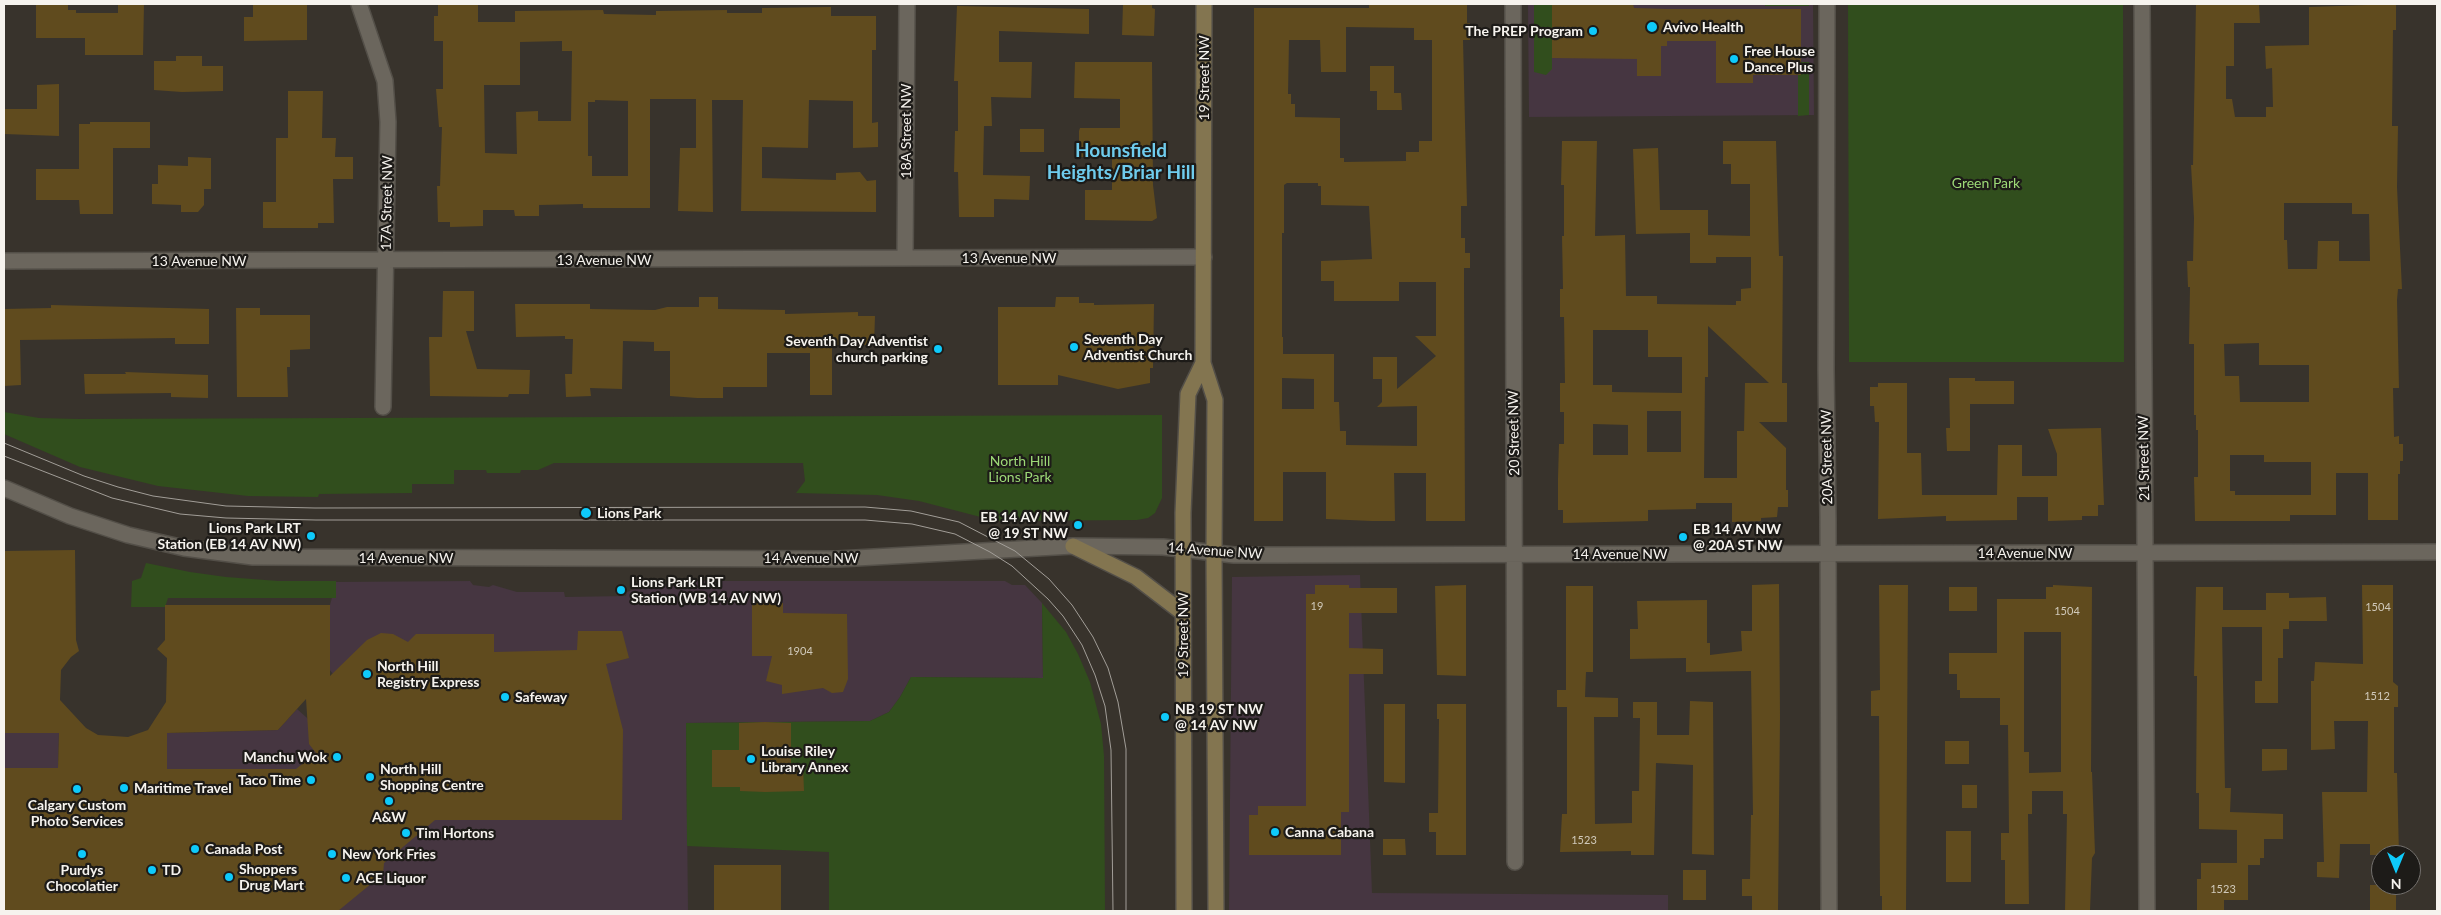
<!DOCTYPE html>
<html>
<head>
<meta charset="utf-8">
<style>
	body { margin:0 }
	#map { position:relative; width:2441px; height:915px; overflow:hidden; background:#38332c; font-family:Lato,sans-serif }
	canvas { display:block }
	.frame { position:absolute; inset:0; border:5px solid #f6f3ee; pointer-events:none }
	.north { position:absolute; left:2371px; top:845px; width:50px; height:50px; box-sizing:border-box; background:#1d1b18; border:1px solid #74716e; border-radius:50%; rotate:180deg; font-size:14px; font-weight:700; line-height:20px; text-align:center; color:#f6f3ee }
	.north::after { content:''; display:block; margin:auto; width:18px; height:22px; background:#0ecafa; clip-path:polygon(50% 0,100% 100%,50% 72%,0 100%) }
</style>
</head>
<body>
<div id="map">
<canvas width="2441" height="915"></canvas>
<div class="frame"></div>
<div class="north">N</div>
</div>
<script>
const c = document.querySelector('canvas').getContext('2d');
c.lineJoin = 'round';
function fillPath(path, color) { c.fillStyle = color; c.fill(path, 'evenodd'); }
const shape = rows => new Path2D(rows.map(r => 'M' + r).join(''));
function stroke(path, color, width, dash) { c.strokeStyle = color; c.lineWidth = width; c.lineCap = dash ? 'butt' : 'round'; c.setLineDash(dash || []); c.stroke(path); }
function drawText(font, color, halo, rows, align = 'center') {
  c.font = font + ' Lato,sans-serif'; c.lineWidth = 4.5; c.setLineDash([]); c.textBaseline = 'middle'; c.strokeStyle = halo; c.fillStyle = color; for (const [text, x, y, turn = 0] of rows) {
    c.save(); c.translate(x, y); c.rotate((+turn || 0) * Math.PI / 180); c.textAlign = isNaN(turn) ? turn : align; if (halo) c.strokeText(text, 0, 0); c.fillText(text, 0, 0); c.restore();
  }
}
fillPath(shape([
	[1528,4,1813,4,1814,115,1529,117],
	[1360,575,1372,893,1668,895,1668,911,1229,911,1232,577],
	[470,581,473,585,489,587,493,585,517,592,564,592,565,597,626,596,627,592,652,582,685,588,692,581,1005,581,1012,585,1025,585,1042,603,1043,678,911,677,900,697,889,712,870,721,686,723,688,911,4,911,4,733,59,733,58,767,167,769,167,733,278,730,297,709,315,725,333,674,329,669,330,605,336,582]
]), '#463641');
fillPath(shape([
	[1534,4,1552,4,1552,69,1546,75,1534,72],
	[1765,4,1809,4,1809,6,1765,6],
	[1848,4,2123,4,2124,362,1849,362],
	[1801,62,1809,62,1809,115,1798,116,1798,75],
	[4,412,39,418,77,419,1162,415,1162,498,1155,513,1148,518,1137,520,996,521,919,501,877,495,796,493,805,481,803,463,554,463,538,470,521,470,520,473,487,473,486,470,454,470,454,484,412,484,412,493,319,494,318,497,248,496,158,486,80,467,4,434],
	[146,563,190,572,226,577,278,581,336,581,336,598,168,598,165,607,131,607,132,581,141,578],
	[1042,603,1066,632,1078,654,1090,682,1101,724,1104,756,1105,911,829,911,829,852,687,846,686,723,870,721,889,712,900,697,911,677,1043,678]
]), '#314e1d');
fillPath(shape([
	[36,4,68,4,68,10,76,10,76,13,118,13,118,4,144,4,143,55,85,55,85,38,36,38],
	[253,4,307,4,307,40,244,41,244,17,253,17],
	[438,4,478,4,478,22,515,22,515,11,603,10,604,14,656,15,656,11,727,10,727,13,762,13,762,8,831,7,831,16,876,16,876,50,872,50,872,123,878,122,878,147,853,148,853,101,809,100,808,148,762,147,762,178,836,180,836,173,860,172,867,181,876,180,876,212,741,211,743,100,712,100,713,212,678,211,680,148,696,148,696,99,650,99,650,208,583,208,583,204,539,205,539,216,515,216,514,210,483,210,483,226,450,227,450,222,438,222,437,186,440,186,442,127,439,127,436,89,443,89,443,41,434,41,434,16,438,16],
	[562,41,562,51,572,51,571,121,538,121,538,111,516,112,517,154,485,153,484,85,520,85,520,42],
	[595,100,628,101,628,176,592,176,592,156,588,156,588,102,595,102],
	[1123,4,1152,4,1152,8,1155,9,1154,36,1122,35],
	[1369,4,1467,4,1467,23,1470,23,1470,40,1463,40,1467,206,1461,206,1461,238,1465,238,1465,253,1470,253,1470,268,1464,268,1464,282,1465,521,1426,521,1426,473,1394,473,1395,521,1372,521,1326,519,1326,472,1283,472,1283,521,1254,521,1254,8,1369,8],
	[1346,27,1414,28,1414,40,1432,40,1432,141,1419,141,1419,152,1406,152,1406,161,1344,162,1344,158,1340,158,1340,118,1295,117,1295,104,1291,104,1291,94,1288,94,1289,40,1320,40,1321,72,1346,72],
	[1287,183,1318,183,1318,186,1321,186,1321,205,1369,206,1372,259,1321,261,1321,281,1334,281,1334,301,1399,301,1399,282,1436,282,1436,336,1415,336,1436,356,1397,389,1397,357,1373,357,1373,379,1382,379,1382,402,1377,407,1417,406,1417,446,1346,445,1346,431,1340,431,1339,402,1334,402,1334,354,1283,354,1283,337,1282,337,1282,233,1284,233,1284,185],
	[1282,378,1314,379,1314,409,1282,409],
	[1552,4,1633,4,1634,8,1667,9,1801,9,1801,75,1753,75,1753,83,1716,83,1716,41,1667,41,1667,46,1661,46,1661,76,1637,76,1637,59,1552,58],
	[2196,4,2259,4,2260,23,2234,23,2234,66,2226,66,2226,99,2232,99,2235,117,2266,117,2266,107,2273,107,2272,68,2266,69,2265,46,2309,45,2309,7,2396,4,2396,30,2393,30,2392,126,2398,126,2397,187,2402,289,2398,289,2397,300,2399,388,2393,388,2394,437,2399,436,2399,444,2403,444,2403,461,2400,461,2400,474,2398,474,2398,520,2368,520,2368,473,2336,473,2336,515,2290,515,2290,521,2195,521,2194,477,2198,477,2198,430,2196,430,2196,415,2194,415,2194,344,2189,344,2190,287,2188,287,2187,261,2193,261,2194,218,2191,165,2193,165],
	[2284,203,2352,203,2352,214,2369,214,2370,261,2339,261,2339,241,2318,241,2317,269,2288,269,2287,240,2284,240],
	[2259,343,2259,365,2309,365,2309,402,2240,402,2239,376,2225,376,2224,344],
	[2230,455,2264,455,2264,462,2311,462,2311,495,2235,495,2235,491,2230,491],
	[957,6,1089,9,1089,34,999,31,999,62,1032,62,1031,98,991,97,992,126,984,126,983,175,1030,176,1029,200,994,199,994,217,959,217,958,172,954,172,955,131,958,131,958,81,954,81],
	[176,56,202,56,202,66,223,66,223,91,182,92,154,90,154,61,176,61],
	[1075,62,1152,62,1153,185,1157,218,1152,221,1085,220,1085,190,1112,190,1112,157,1079,157,1079,131,1080,128,1120,128,1120,99,1074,98],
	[1370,66,1394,66,1394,93,1401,93,1402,110,1377,110,1377,91,1370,91],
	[59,84,59,136,4,134,4,109,37,109,37,85],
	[288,91,323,91,322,138,336,138,335,157,353,157,353,179,333,179,334,223,318,223,318,228,263,228,263,202,276,202,276,138,288,138],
	[90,122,150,122,150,148,113,148,113,214,80,214,79,200,36,200,36,169,79,169,79,124,90,124],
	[1020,129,1044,129,1044,152,1020,152],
	[1562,141,1597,141,1595,236,1625,235,1626,296,1657,296,1657,304,1736,305,1736,301,1741,301,1741,289,1751,288,1751,257,1716,257,1716,263,1690,263,1690,233,1636,234,1633,149,1658,148,1660,210,1708,210,1708,235,1750,236,1750,184,1731,184,1731,164,1723,164,1723,141,1776,141,1779,256,1783,256,1782,383,1787,383,1787,422,1759,422,1786,448,1786,490,1788,490,1788,507,1778,507,1777,517,1761,518,1761,521,1732,522,1732,503,1696,503,1696,509,1648,510,1648,521,1563,523,1563,510,1558,510,1558,478,1559,444,1564,444,1564,412,1560,412,1560,383,1565,383,1564,317,1560,317,1560,289,1563,289,1562,236,1564,236,1564,185,1561,185],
	[1708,326,1769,383,1745,383,1744,431,1737,431,1737,478,1704,478,1705,377,1708,377],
	[1593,330,1648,330,1648,357,1682,357,1682,393,1612,392,1612,385,1593,385],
	[1647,411,1681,411,1681,452,1647,452],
	[1593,424,1628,425,1628,455,1593,455],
	[188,157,211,158,211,189,204,189,204,205,198,212,181,212,181,205,152,204,152,184,158,184,158,165,188,166],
	[443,291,474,291,474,331,466,331,477,369,530,370,529,394,509,394,508,397,430,396,429,337,442,337],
	[699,297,718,297,718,309,785,310,785,314,858,312,858,316,875,316,874,345,832,345,832,395,810,395,810,353,767,353,767,387,723,387,723,398,697,398,670,396,670,351,654,351,654,342,623,341,622,389,590,388,591,396,566,397,565,374,572,374,573,339,565,339,565,336,516,337,515,304,590,304,590,309,655,310,667,307,699,307],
	[1056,297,1079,297,1079,303,1094,303,1094,305,1154,304,1153,368,1150,368,1150,383,1118,389,1058,375,1058,385,998,385,998,307,1055,307],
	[51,305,209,309,209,344,175,344,175,338,20,340,21,385,4,386,4,309,51,308],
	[236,308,260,308,260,315,310,315,310,349,290,350,290,367,287,367,288,397,237,397],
	[125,372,208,375,208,398,171,397,171,393,85,394,84,374,126,374],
	[1949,378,1975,378,1975,381,2014,381,2014,404,1970,404,1970,451,1947,451,1946,428,1950,428],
	[1878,383,1907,383,1907,453,1921,453,1922,495,1997,495,1998,445,2022,445,2022,476,2057,476,2057,454,2048,429,2101,428,2104,505,2098,505,2098,516,2082,516,2082,520,2048,521,2048,497,2017,497,2017,520,1946,521,1946,516,1878,519,1879,422,1875,422,1874,406,1870,406,1870,387,1878,387],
	[75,550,76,640,79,651,71,657,61,670,60,700,86,728,98,735,128,737,148,730,166,702,167,658,157,649,165,640,165,605,330,605,330,676,367,640,381,633,393,634,408,642,416,634,494,634,494,652,577,650,578,631,622,631,629,658,606,664,623,730,622,820,435,820,384,863,383,874,338,911,4,911,4,768,58,768,59,733,4,733,4,551],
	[306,699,309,744,316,753,296,769,167,769,167,733,278,730],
	[1779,584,1780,717,1778,911,1752,911,1752,896,1742,896,1742,879,1750,879,1751,815,1753,815,1751,671,1686,672,1686,658,1630,659,1630,629,1638,629,1637,601,1707,600,1707,643,1710,643,1710,655,1742,651,1741,631,1752,631,1752,585],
	[1315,585,1349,585,1349,588,1397,588,1397,613,1349,613,1349,648,1383,649,1383,674,1349,674,1349,812,1341,812,1341,855,1249,855,1249,815,1258,815,1258,806,1306,806,1306,594,1315,594],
	[1466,585,1466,676,1437,675,1435,586],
	[1879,585,1908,585,1906,911,1882,911,1882,896,1880,896,1879,716,1871,716,1871,691,1880,690],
	[2053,585,2092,587,2091,772,2092,772,2095,853,2092,858,2090,911,2065,911,2067,814,2063,814,2063,791,2032,791,2032,814,2028,814,2029,904,2005,904,2005,860,2001,860,2001,833,2009,833,2008,725,2000,725,2000,698,1960,698,1960,690,1957,690,1957,674,1949,674,1949,653,1997,653,1997,599,2046,599,2046,587,2053,587],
	[2024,632,2061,632,2061,772,2029,773,2029,752,2024,752],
	[2362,585,2393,585,2393,682,2398,686,2398,707,2394,707,2394,773,2397,773,2399,855,2370,855,2370,844,2340,844,2339,878,2317,877,2317,862,2324,862,2322,792,2367,792,2368,721,2334,721,2335,749,2311,750,2311,681,2314,681,2315,662,2363,664],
	[1566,586,1593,586,1593,672,1586,672,1585,697,1618,698,1618,717,1594,717,1595,824,1632,823,1632,791,1639,791,1640,718,1633,718,1633,702,1657,702,1657,735,1689,735,1690,701,1713,702,1714,855,1692,854,1693,765,1656,763,1654,855,1631,855,1631,851,1560,852,1562,814,1567,814,1567,707,1557,707,1557,690,1566,690],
	[1949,587,1977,587,1977,611,1949,611],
	[2196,587,2223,587,2223,610,2266,610,2266,593,2289,593,2289,598,2326,597,2327,621,2289,621,2289,629,2283,629,2283,658,2278,658,2278,703,2255,703,2255,681,2262,681,2262,627,2222,627,2225,788,2231,788,2230,812,2283,814,2283,839,2264,839,2264,858,2260,858,2260,865,2248,865,2248,900,2224,900,2224,911,2197,911,2197,879,2201,879,2201,863,2237,863,2237,830,2199,829,2199,793,2196,793,2197,676,2194,676],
	[752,602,783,603,783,613,847,614,848,679,843,692,832,693,823,688,782,694,782,685,766,681,772,656,752,656],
	[1384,704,1405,704,1405,783,1384,782],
	[1437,704,1466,704,1466,855,1436,855,1436,832,1429,832,1429,813,1438,813,1439,719,1437,719],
	[765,722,791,723,791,767,803,767,804,791,765,792,740,791,740,787,712,787,712,750,739,750,739,723],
	[1945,741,1969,741,1969,764,1945,764],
	[2262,749,2287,749,2287,770,2262,771],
	[1962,785,1977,785,1977,808,1962,808],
	[1946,831,1971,831,1971,882,1946,882],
	[1383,839,1405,839,1406,855,1383,855],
	[714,865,781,865,781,911,714,911],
	[1683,870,1706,870,1706,900,1683,900],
	[2370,885,2396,885,2396,911,2370,911]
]), '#604b1e');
const street = shape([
	[359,4,385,81,388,122,383,407],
	[1513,4,1515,862],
	[1827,4,1826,369,1828,518,1829,911],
	[2142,4,2147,911],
	[905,257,907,4],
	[4,261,1204,257],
	[4,488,70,516,128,535,184,548,253,557,838,559,1073,546,1163,547,1234,555,1274,555,2437,552]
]);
const secondary = shape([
	[1204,4,1203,363,1215,400,1214,552,1216,911],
	[1073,546,1136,577,1183,613],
	[1184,911,1183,513,1188,394,1203,363]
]);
stroke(street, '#534f48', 18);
stroke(secondary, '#534f48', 18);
stroke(street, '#6b665d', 15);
stroke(secondary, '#837550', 15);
stroke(shape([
	[4,443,84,476,118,487,153,496,226,506,315,508,865,507,911,511,959,522,1015,551,1049,579,1072,605,1093,637,1108,668,1118,702,1126,749,1126,911],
	[4,456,112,498,180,514,226,518,316,520,865,520,912,524,955,534,990,552,1012,566,1048,599,1063,616,1082,645,1095,675,1105,706,1111,750,1113,911]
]), '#a29e98', 1);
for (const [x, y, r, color] of [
	[1652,27,6,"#0ecafa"],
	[1593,31,5,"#0ecafa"],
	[1734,59,5,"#0ecafa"],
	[1074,347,5,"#0ecafa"],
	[938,349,5,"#0ecafa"],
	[586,513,6,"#0ecafa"],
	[1078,525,5,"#0ecafa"],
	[311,536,5,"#0ecafa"],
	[1683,537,5,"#0ecafa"],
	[621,590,5,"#0ecafa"],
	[367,674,5,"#0ecafa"],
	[505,697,5,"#0ecafa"],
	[1165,717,5,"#0ecafa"],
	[337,757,5,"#0ecafa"],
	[751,759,5,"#0ecafa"],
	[370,777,5,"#0ecafa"],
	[311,780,5,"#0ecafa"],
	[124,788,5,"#0ecafa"],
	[77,789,5,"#0ecafa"],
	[389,801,5,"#0ecafa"],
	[1275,832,5,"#0ecafa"],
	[406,833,5,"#0ecafa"],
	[195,849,5,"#0ecafa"],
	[82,854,5,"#0ecafa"],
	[332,854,5,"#0ecafa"],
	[152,870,5,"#0ecafa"],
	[229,877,5,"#0ecafa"],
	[346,878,5,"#0ecafa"]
]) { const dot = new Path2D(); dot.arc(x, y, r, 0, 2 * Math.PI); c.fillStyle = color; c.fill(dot); stroke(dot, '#1d1b18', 2); }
drawText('11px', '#d0c9ba', null, [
	["19",1317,606],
	["1504",2378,607],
	["1504",2067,611],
	["1904",800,651],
	["1512",2377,696],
	["1523",1584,840],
	["1523",2223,889]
]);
drawText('bold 14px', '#f6f3ee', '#1d1b18', [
	["Avivo Health",1663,27],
	["The PREP Program",1583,31,"right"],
	["Free House",1744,51],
	["Dance Plus",1744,67],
	["Seventh Day",1084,339],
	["Adventist Church",1084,355],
	["Seventh Day Adventist",928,341,"right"],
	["church parking",928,357,"right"],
	["Lions Park",597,513],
	["EB 14 AV NW",1068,517,"right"],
	["@ 19 ST NW",1068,533,"right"],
	["Lions Park LRT",301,528,"right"],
	["Station (EB 14 AV NW)",301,544,"right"],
	["EB 14 AV NW",1693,529],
	["@ 20A ST NW",1693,545],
	["Lions Park LRT",631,582],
	["Station (WB 14 AV NW)",631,598],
	["North Hill",377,666],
	["Registry Express",377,682],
	["Safeway",515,697],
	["NB 19 ST NW",1175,709],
	["@ 14 AV NW",1175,725],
	["Louise Riley",761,751],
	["Library Annex",761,767],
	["Manchu Wok",327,757,"right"],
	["North Hill",380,769],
	["Shopping Centre",380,785],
	["Taco Time",301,780,"right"],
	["Maritime Travel",134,788],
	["Calgary Custom",77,805,"center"],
	["Photo Services",77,821,"center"],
	["A&W",389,817,"center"],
	["Canna Cabana",1285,832],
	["Tim Hortons",416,833],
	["Canada Post",205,849],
	["New York Fries",342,854],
	["Shoppers",239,869],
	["Drug Mart",239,885],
	["Purdys",82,870,"center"],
	["Chocolatier",82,886,"center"],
	["TD",162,870],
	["ACE Liquor",356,878]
], 'left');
drawText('14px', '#f6f3ee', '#1d1b18', [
	["19 Street NW",1204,78,-90],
	["18A Street NW",906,131,-90],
	["17A Street NW",387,203,-89],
	["13 Avenue NW",1009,258],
	["13 Avenue NW",604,260],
	["13 Avenue NW",199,261],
	["20 Street NW",1514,433,-91],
	["20A Street NW",1827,457,-91],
	["21 Street NW",2144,458,-91],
	["14 Avenue NW",1215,551,4],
	["14 Avenue NW",2025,553],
	["14 Avenue NW",1620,554],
	["14 Avenue NW",406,558],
	["14 Avenue NW",811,558],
	["19 Street NW",1183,635,-90]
]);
drawText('14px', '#9dd977', '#1d1b18', [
	["Green Park",1986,183],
	["North Hill",1020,461],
	["Lions Park",1020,477]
]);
drawText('bold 19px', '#6fcced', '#1d1b18', [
	["Hounsfield",1121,151],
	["Heights/Briar Hill",1121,173]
]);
</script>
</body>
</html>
